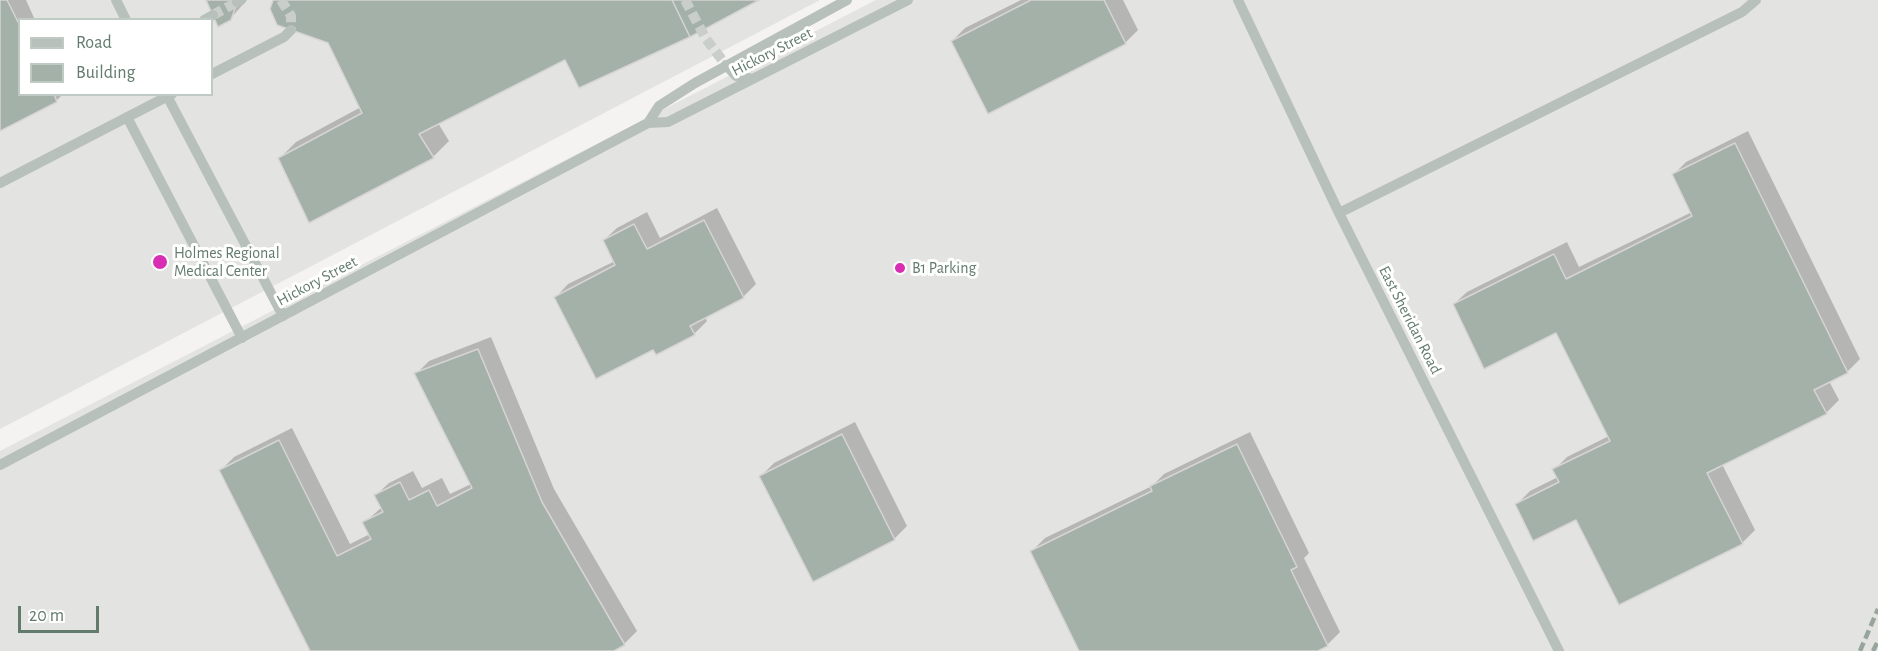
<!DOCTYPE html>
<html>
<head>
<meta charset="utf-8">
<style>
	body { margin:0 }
	#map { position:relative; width:1878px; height:651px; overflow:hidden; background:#f5f2f2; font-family:"Alegreya Sans",sans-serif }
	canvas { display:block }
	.legend { position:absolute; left:18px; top:18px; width:195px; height:78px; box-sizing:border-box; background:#fff; border:2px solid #c0cac4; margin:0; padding:8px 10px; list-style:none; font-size:18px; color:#627b6c }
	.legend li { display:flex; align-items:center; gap:12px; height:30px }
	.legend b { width:30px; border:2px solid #c0cac4 }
	.scale { position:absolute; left:18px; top:606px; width:81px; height:27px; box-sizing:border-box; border:3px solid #627b6c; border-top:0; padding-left:8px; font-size:18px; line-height:21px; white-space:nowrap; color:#627b6c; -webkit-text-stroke:4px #fff; paint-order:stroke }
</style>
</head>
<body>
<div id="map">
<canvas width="1878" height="651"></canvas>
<ul class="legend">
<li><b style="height:8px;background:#b7c0ba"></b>Road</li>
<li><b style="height:16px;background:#a4b1a8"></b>Building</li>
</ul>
<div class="scale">20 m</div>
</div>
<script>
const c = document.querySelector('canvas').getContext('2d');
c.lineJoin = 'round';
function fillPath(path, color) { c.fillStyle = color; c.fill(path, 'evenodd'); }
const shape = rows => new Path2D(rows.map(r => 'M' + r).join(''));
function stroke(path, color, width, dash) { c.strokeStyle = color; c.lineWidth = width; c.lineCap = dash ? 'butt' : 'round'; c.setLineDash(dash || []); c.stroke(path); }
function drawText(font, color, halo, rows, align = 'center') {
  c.font = font + ' "Alegreya Sans",sans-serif'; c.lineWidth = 6; c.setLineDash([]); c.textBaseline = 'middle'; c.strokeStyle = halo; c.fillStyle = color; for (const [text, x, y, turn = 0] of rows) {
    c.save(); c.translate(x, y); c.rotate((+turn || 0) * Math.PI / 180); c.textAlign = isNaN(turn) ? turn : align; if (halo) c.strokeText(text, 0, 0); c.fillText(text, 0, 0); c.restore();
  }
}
fillPath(shape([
	[0,0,820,0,0,429],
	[20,20,212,20,212,94,20,94],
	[876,0,1878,0,1878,651,0,651,0,451]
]), '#e3e3e1');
fillPath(shape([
	[0,0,26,0,35,20,20,20,20,94,63,94,56,101,0,130],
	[208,0,247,0,230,19],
	[274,0,756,0,565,58,438,123,449,141,433,157,280,158,296,142,361,107,329,42],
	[1021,0,1123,0,1138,30,1125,43,952,41,965,28],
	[1748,131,1860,359,1847,372,1829,381,1839,400,1826,413,1722,464,1755,530,1742,543,1577,518,1517,504,1530,491,1558,477,1554,470,1567,457,1609,436,1557,331,1454,304,1467,292,1567,242,1579,267,1692,212,1674,174,1686,162],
	[717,208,756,284,743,297,705,317,707,321,694,334,654,348,556,297,568,284,615,261,604,240,617,228,647,212,660,238],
	[491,337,554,489,637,631,624,644,610,651,311,651,221,470,234,457,292,428,350,544,370,534,364,523,382,507,376,495,389,483,413,471,422,488,442,478,450,494,471,484,416,374,429,361],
	[855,422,907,526,895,538,814,580,761,476,774,463],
	[1250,432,1309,553,1304,558,1340,632,1327,645,1314,651,1081,651,1032,551,1045,538,1152,486,1164,474]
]), '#0003');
const building = shape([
	[0,0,7,0,20,26,20,94,54,94,57,102,0,131,0,0],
	[206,0,238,0,231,20,218,27,206,0],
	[273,0,672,0,690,37,579,88,565,60,419,134,434,158,309,223,278,158,362,113,328,43,277,25,270,9,273,0],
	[672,0,759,0,690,37,672,0],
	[1031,0,1104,0,1126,44,988,114,951,41,1031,0],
	[1735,143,1848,373,1814,390,1827,414,1707,473,1743,544,1619,605,1576,520,1533,541,1515,504,1559,482,1552,469,1610,441,1556,333,1484,369,1453,304,1554,254,1566,279,1692,216,1672,174,1735,143],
	[704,220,744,298,690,326,695,335,656,355,653,350,596,379,554,297,615,265,603,240,634,224,647,249,704,220],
	[478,349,542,502,625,645,614,651,310,651,219,470,279,440,337,556,371,539,362,522,383,512,374,495,400,482,409,500,429,490,437,506,472,488,414,373,478,349],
	[842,434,895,540,813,582,759,476,842,434],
	[1237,444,1297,567,1291,570,1328,646,1318,651,1079,651,1030,551,1152,491,1150,486,1237,444]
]);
fillPath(building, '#a4b1a8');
stroke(building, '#d6d4d4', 1.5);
stroke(shape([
	[281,0,291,16,291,30],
	[685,0,706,39,726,65],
	[213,15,237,2]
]), '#c9ceca', 10, [10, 5]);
stroke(shape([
	[116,0,126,20],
	[1238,0,1339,213,1559,651],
	[237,2,241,0],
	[204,20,213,15],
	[726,65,736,76,753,79],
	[212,74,284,37,291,30],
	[166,94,283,316],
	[127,117,242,338],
	[648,123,659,106,695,83,847,0],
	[0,183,172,94],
	[1339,213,1742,12,1756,0],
	[0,465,648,123,668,122,908,0]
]), '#b7c0ba', 10);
stroke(shape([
	[1860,651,1878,609],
	[1873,651,1878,641]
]), '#98a59d', 4.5, [9, 4.5]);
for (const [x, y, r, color] of [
	[160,262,8,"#d92eb3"],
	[900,268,6,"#d92eb3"]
]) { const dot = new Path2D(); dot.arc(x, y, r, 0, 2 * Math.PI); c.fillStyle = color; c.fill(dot); stroke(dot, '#fff', 2); }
drawText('16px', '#627b6c', '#fff', [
	["Hickory Street",772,52,-27],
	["Hickory Street",317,281,-28],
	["East Sheridan Road",1410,320,63]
]);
drawText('16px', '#627b6c', '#fff', [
	["Holmes Regional",174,253],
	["Medical Center",174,271],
	["B1 Parking",912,268]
], 'left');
</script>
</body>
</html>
